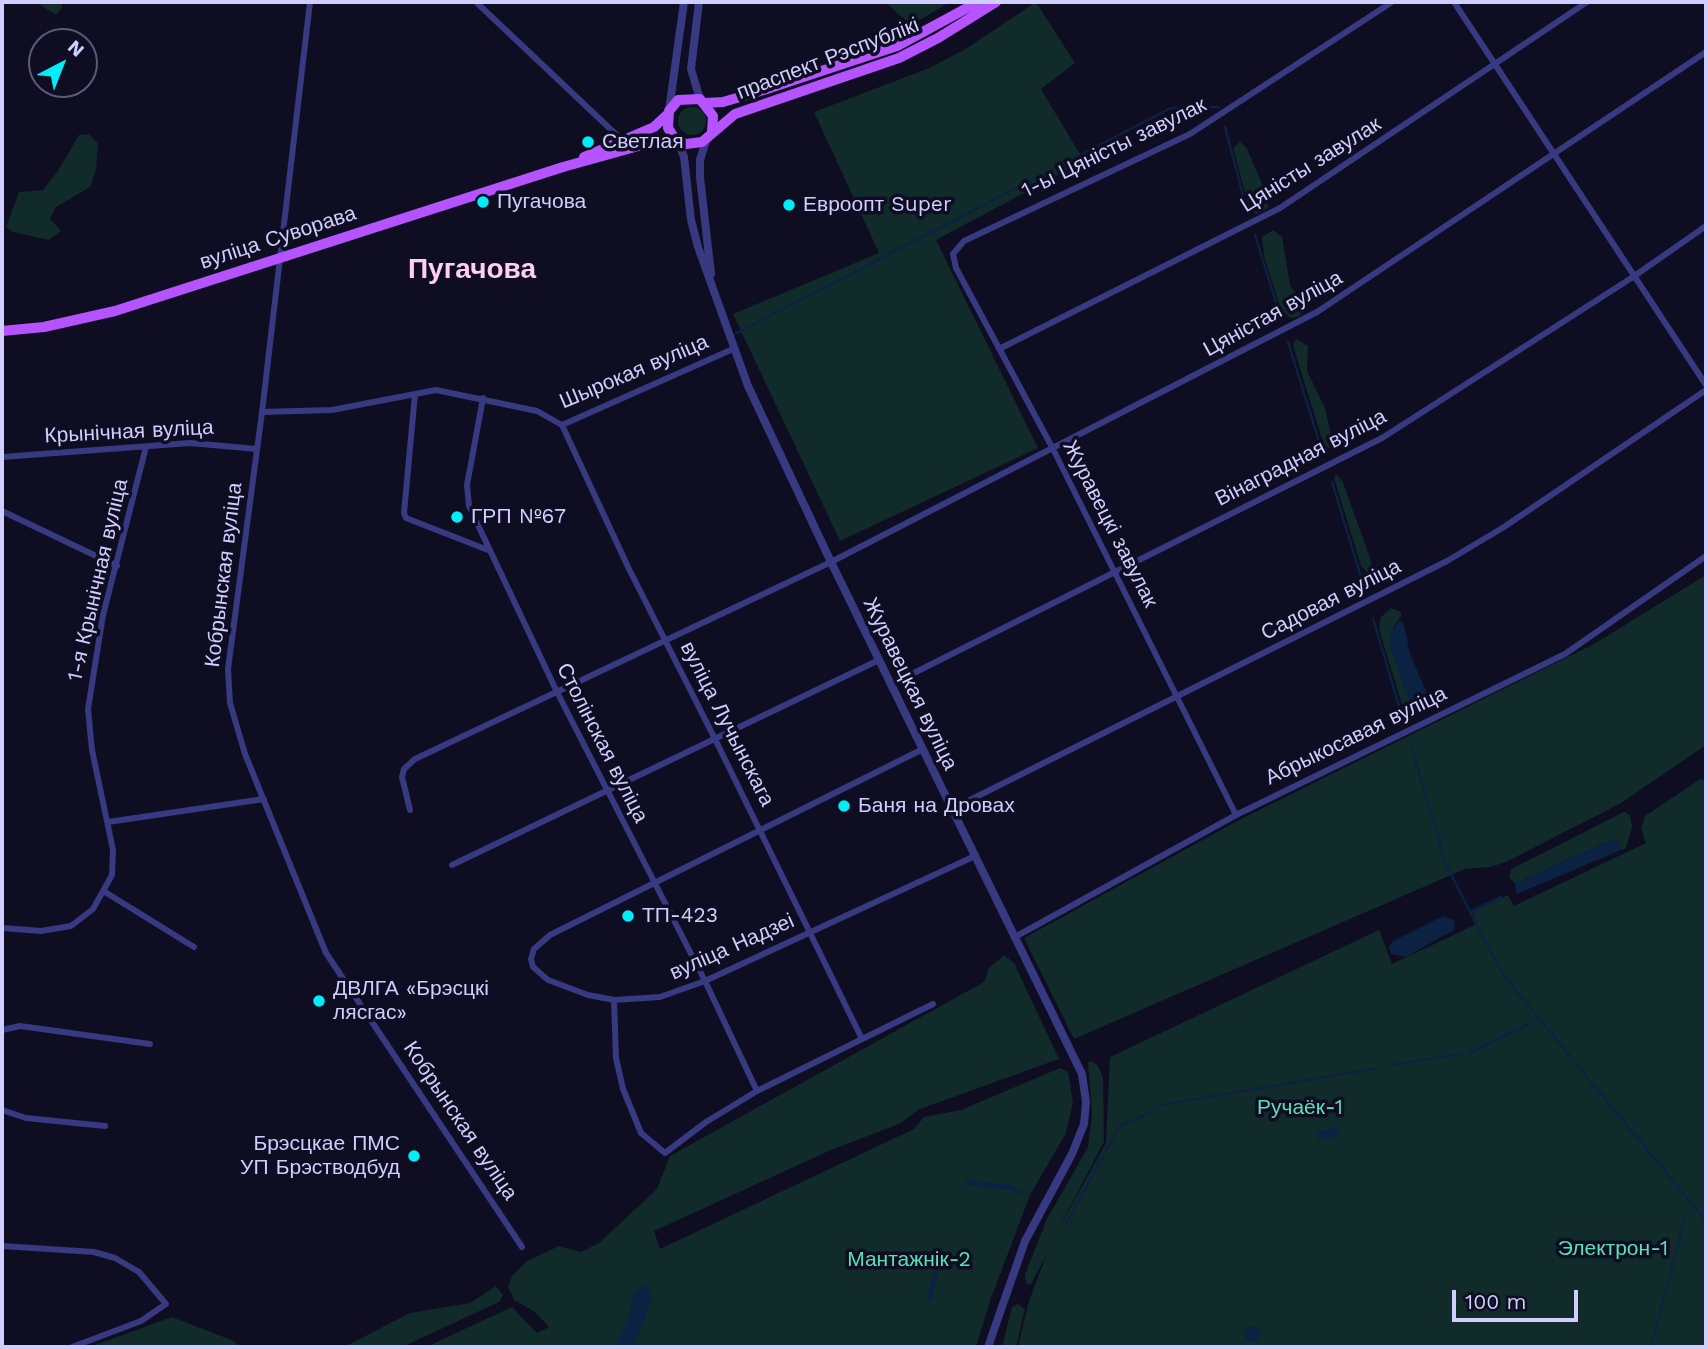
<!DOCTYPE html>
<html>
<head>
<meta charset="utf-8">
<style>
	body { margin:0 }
	#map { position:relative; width:1708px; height:1349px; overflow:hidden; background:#0f0d21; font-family:"Work Sans",sans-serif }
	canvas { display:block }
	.frame { position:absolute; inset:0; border:4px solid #d0cdff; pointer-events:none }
	.north { position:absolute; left:28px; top:28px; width:70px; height:70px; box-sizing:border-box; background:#0f0d21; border:2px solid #5c5a7a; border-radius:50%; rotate:42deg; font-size:19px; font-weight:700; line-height:28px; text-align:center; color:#d0cdff }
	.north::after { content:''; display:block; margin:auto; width:24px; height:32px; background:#00eef8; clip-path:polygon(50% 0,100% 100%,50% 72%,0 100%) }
	.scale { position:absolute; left:1452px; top:1290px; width:126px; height:32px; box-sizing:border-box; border:4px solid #d0cdff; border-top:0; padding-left:9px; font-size:21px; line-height:24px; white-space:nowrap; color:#d0cdff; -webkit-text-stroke:5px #0f0d21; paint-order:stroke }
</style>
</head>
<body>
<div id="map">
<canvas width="1708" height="1349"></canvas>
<div class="frame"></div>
<div class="north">N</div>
<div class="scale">100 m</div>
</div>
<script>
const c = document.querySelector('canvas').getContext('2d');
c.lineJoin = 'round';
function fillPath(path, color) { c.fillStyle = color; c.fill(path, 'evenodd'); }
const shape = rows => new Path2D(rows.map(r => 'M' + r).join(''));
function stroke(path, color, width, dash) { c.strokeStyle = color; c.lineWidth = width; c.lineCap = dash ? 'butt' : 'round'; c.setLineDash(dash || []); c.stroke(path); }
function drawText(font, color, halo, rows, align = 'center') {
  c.font = font + ' "Work Sans",sans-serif'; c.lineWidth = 7; c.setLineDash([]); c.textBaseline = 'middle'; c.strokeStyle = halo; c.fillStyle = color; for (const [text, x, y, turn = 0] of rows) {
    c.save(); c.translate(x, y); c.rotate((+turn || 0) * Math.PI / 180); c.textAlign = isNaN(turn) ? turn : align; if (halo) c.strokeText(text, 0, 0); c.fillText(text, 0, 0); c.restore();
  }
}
fillPath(shape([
	[35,2,62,2,62,8,56,15],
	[885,2,950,2,911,25],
	[1036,2,1075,63,1041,89,1084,161,936,240,1038,448,840,541,733,314,879,253,814,112,927,69,964,50],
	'678 121a14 14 0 1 1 28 0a14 14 0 1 1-28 0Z',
	[89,134,98,144,96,170,90,187,56,207,50,219,61,231,49,240,13,232,6,227,19,192,43,190,58,171,79,135],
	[1240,142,1246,147,1268,197,1268,208,1263,212,1256,214,1249,208,1233,148],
	[1273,230,1282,237,1290,285,1303,304,1302,314,1297,317,1291,318,1281,310,1264,256,1262,237],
	[1296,339,1308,346,1307,371,1325,408,1333,444,1330,449,1324,445,1293,346],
	[1336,474,1342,480,1369,555,1373,568,1368,573,1361,566,1334,478],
	[1706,575,1706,745,1621,803,1508,861,1491,867,1465,869,1074,1039,1024,938,1241,819,1594,644],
	[1391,608,1401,612,1401,616,1393,628,1390,644,1411,704,1407,711,1402,705,1379,629,1381,617],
	[1702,778,1706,785,1706,1347,1018,1347,1029,1301,1046,1256,1031,1284,1026,1284,1025,1274,1047,1219,1088,1147,1092,1114,1088,1062,1092,1061,1098,1066,1103,1078,1104,1142,1054,1237,1106,1143,1110,1057,1379,930,1392,964,1477,924,1472,912,1508,895,1514,906,1646,843,1641,829,1645,816],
	[1624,812,1630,815,1632,827,1626,848,1621,850,1618,841,1611,840,1515,884,1509,877,1511,869],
	[1004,955,1014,963,1059,1059,920,1109,899,1124,831,1150,654,1231,660,1249,914,1129,924,1117,961,1110,1060,1068,1068,1072,1073,1102,1066,1133,1030,1195,990,1301,976,1347,426,1347,512,1307,537,1333,549,1327,535,1312,514,1300,508,1287,512,1276,527,1261,559,1246,581,1252,599,1243,657,1189,670,1156,984,982,989,968],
	[496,1286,503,1295,499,1302,402,1347,344,1347,410,1313,470,1303],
	[1018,1304,1025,1309,1016,1347,1002,1347,1012,1307],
	[172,1317,234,1341,240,1347,90,1347]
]), '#102b29');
fillPath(shape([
	[1400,620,1404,624,1410,654,1428,696,1427,706,1419,711,1406,694,1390,644,1391,632],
	[1611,840,1618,841,1621,850,1517,894,1515,884],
	[1443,916,1455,921,1454,930,1406,957,1391,954,1389,947,1393,941],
	[1337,1127,1340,1133,1336,1137,1318,1140,1317,1132],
	[967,1180,1010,1185,1027,1195,1009,1190,968,1185,965,1182],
	[945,1239,932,1300,929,1302,928,1291],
	[644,1284,650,1289,652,1299,634,1347,615,1347,628,1318,633,1293],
	'1244 1334a8 8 0 1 1 16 0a8 8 0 1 1-16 0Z'
]), '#0b2243');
stroke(shape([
	[1225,127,1248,214],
	[1255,235,1281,318],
	[735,334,1171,108,1219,107],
	[1288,342,1323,454],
	[1332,482,1364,587],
	[1373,618,1403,720],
	[1411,746,1446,864,1470,912,1503,975,1570,1056],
	[1470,912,1501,897],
	[1471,1052,1530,1024],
	[1392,1065,1460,1054],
	[1577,1065,1706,1221],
	[1161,1105,1378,1068],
	[1066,1224,1119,1127,1149,1113],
	[1651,1347,1686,1213]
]), '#0b2243', 2.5);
stroke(shape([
	[310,2,262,412,228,669,230,703,245,754,326,953,522,1247],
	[476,2,622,140],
	[1454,2,1706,385],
	[999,349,1280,208,1587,2],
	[415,394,404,513,406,518,488,550],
	[483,398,467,485,469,506,557,692,705,981,757,1091],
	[262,412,332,410,436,390,537,411,562,425,733,349],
	[562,425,629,569,715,739,862,1039],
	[2,457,190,443,257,449],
	[2,511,117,566],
	[890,685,1382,438,1633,277,1706,226],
	[923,749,550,935,534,949,531,959,533,967,548,980,588,995,614,1000,660,997,705,981,975,856],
	[952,809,1447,561,1504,527,1706,390],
	[410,810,402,777,404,769,415,759,831,562,1317,312,1706,52],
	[1236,815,1053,449,956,268,953,254,964,241,1190,134,1392,2],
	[108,822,264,799],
	[452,865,879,660],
	[105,892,194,947],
	[2,928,41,931,71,926,93,909,112,875,113,850,92,750,88,709,103,615,146,447],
	[1015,937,1236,815,1565,654,1706,556],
	[614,1000,616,1058,623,1089,641,1133,665,1153,706,1122,757,1091,933,1004],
	[2,1030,20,1026,150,1044],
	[2,1110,26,1118,105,1126],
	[2,1246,94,1252,115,1258,139,1272,166,1304,141,1321,72,1347]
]), '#373981', 6);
stroke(shape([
	[699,2,691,69,700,99],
	[669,110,684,2],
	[707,138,700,160,700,177,711,274],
	[678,141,684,157,691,220,698,247,748,386,831,562,1082,1074,1086,1102,1084,1124,1072,1154,1025,1241,988,1347]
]), '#373981', 8);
stroke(shape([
	[705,103,723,102,767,89,897,46,978,2],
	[712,131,713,116,700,99,678,100,669,111,668,128,675,139,686,144,702,142,735,114,899,58,938,38,996,2],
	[584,157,654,127,667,115],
	[2,331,44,327,115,311,563,167,653,142,675,139]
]), '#b554ff', 10);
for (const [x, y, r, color] of [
	[588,142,7,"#00eef8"],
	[483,202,7,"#00eef8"],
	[789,205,7,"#00eef8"],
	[457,517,7,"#00eef8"],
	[844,806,7,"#00eef8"],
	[628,916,7,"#00eef8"],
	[319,1001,7,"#00eef8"],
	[414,1156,7,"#00eef8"]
]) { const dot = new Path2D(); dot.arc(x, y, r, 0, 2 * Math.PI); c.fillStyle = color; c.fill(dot); stroke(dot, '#0f0d21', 2.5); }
drawText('21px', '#d0cdff', '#0f0d21', [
	["праспект Рэспублікі",828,59,-21],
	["1-ы Цяністы завулак",1114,148,-26],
	["Цяністы завулак",1311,165,-32],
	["вуліца Суворава",278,238,-18],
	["Цяністая вуліца",1273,314,-29],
	["Шырокая вуліца",634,372,-23],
	["Крынічная вуліца",129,432,-3],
	["Вінаградная вуліца",1301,458,-27],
	["Журавецкі завулак",1110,524,63],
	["Кобрынская вуліца",224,575,-83],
	["1-я Крынічная вуліца",98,580,-77],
	["Садовая вуліца",1331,600,-27],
	["Журавецкая вуліца",910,684,64],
	["вуліца Лучынскага",727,724,63],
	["Абрыкосавая вуліца",1356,736,-26],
	["Столінская вуліца",602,743,63],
	["вуліца Надзеі",732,947,-24],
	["Кобрынская вуліца",460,1121,56]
]);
drawText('21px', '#d0cdff', '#0f0d21', [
	["Светлая",602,142],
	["Пугачова",497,202],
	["Евроопт Super",803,205],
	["ГРП №67",471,517],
	["Баня на Дровах",858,806],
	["ТП-423",642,916],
	["ДВЛГА «Брэсцкі",333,989],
	["лясгас»",333,1013],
	["Брэсцкае ПМС",400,1144,"right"],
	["УП Брэстводбуд",400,1168,"right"]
], 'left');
drawText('21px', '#58e0b6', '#0f0d21', [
	["Ручаёк-1",1300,1108],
	["Электрон-1",1613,1249],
	["Мантажнік-2",909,1260]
]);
drawText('bold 28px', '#ffcff0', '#0f0d21', [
	["Пугачова",472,270]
]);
</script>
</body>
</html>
